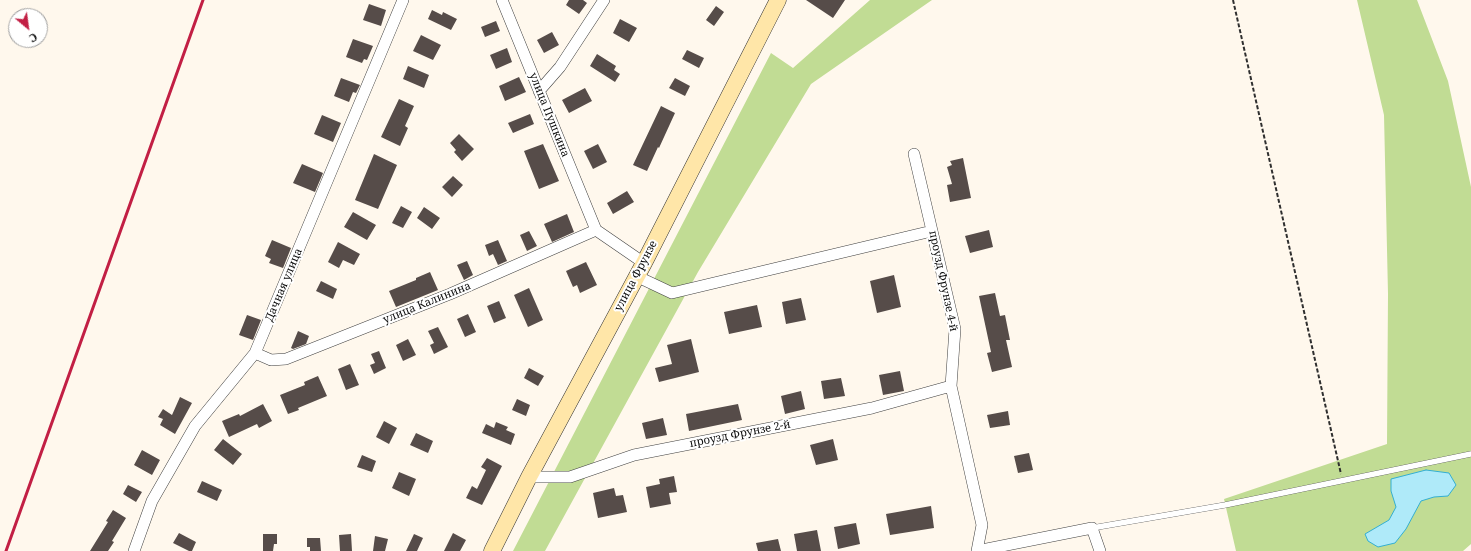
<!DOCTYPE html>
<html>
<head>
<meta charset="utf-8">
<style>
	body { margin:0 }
	#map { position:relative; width:1471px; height:551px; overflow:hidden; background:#fff8ed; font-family:"Noto Serif",serif }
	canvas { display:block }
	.north { position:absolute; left:8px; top:8px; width:40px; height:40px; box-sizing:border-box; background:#fff; border:1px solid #9e9e9e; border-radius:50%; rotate:151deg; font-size:11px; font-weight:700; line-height:16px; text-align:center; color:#0d0d0d }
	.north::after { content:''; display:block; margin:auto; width:14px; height:18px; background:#c21f44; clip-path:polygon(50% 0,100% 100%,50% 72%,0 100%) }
</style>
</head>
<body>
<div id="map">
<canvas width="1471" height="551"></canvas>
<div class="north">С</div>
</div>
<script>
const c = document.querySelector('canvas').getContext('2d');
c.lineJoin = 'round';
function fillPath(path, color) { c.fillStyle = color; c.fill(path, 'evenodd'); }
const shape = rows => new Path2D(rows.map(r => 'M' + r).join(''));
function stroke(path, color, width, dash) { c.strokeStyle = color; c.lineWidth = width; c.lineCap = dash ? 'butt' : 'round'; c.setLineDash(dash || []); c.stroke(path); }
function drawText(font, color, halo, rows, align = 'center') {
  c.font = font + ' "Noto Serif",serif'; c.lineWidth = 4; c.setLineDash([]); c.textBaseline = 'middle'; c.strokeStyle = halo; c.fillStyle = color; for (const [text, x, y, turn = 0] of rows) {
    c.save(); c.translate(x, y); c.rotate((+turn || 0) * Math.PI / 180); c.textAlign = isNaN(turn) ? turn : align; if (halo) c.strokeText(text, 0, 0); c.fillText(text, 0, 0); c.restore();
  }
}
fillPath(shape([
	[870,0,932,0,811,84,698,272,545,551,513,551,771,53,793,68],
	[1357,0,1417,0,1448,81,1471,187,1471,544,1463,551,1236,551,1224,499,1387,444,1388,294,1384,115]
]), '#c1dc94');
const water = shape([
	[1426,470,1449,473,1456,485,1448,496,1434,497,1421,501,1406,529,1395,543,1378,547,1368,541,1365,534,1389,520,1396,507,1391,491,1391,479,1426,470]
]);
fillPath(water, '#afeaf9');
stroke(water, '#33afd2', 1);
fillPath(shape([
	[569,0,583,0,587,3,579,14,566,5],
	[806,0,845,0,833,18],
	[369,4,386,10,381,26,363,20],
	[716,6,724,12,714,26,706,20],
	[432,10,442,15,443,12,457,19,451,30,428,19],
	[620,19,637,28,629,42,613,33],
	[496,21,500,31,485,37,481,27],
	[552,32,559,45,544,53,537,40],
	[421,35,441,45,433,60,413,51],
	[353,39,373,46,367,60,364,59,362,63,346,57],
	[507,48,512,62,496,69,490,55],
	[687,50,704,58,699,68,682,59],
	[597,54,616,66,614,70,620,74,615,82,590,66],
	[408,66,429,75,424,88,403,79],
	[519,77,526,92,505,101,499,86],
	[341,78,360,85,356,93,353,92,349,102,334,96],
	[675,78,690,86,685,96,669,88],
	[585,88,592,101,569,113,562,100],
	[399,99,414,106,405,126,408,128,400,146,381,137],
	[661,106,675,113,659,148,658,147,647,171,633,165],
	[530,114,534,124,513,133,508,123],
	[322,115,341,123,333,142,314,134],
	[459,134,474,149,462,161,454,152,456,150,450,143],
	[543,144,559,181,539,189,524,151],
	[598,144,607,162,593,169,584,151],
	[374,154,397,165,378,209,355,200],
	[963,158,971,198,950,202,947,185,952,184,947,167,952,165,950,161],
	[302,164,323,173,315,192,293,183],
	[453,176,463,185,452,197,442,187],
	[627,191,634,202,613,214,607,203],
	[401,206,412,212,403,228,392,223],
	[424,207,440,218,432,229,417,218],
	[353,212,376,225,367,240,344,227],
	[567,214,574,232,552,242,544,224],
	[989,230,993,247,970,253,965,236],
	[529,231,537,246,527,251,520,235],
	[272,240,291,248,283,268,269,263,271,259,265,256],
	[498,240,507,261,498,265,493,254,489,256,485,245],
	[338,242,360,254,354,265,343,260,339,268,328,262],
	[467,261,473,275,464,280,457,265],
	[586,262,597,285,580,293,577,285,573,287,566,271],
	[430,272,438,290,396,307,389,291,416,280,416,278],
	[894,275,901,307,877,313,870,281],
	[321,281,337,289,333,299,316,291],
	[529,288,543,320,528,327,514,295],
	[995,293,1000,316,1005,315,1010,340,1006,340,1012,367,992,372,987,353,991,352,979,296],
	[801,298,806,320,786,324,782,302],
	[499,301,506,318,494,323,487,306],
	[757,305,762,327,729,334,724,312],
	[468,314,476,332,465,337,457,319],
	[247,315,261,320,253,340,239,335],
	[438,327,448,347,434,354,430,345,434,343,428,331],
	[298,331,309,336,306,344,293,349,291,348],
	[408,339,416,355,403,361,396,345],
	[691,339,699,372,659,382,655,368,672,364,667,345],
	[379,351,386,368,374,374,370,365,375,363,371,354],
	[350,364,359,385,346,390,338,369],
	[529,368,544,376,538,386,524,378],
	[900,371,904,391,883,395,879,375],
	[318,376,327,396,298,408,299,410,288,414,280,395,305,385,304,382],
	[841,378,845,396,824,399,821,381],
	[801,391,805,409,785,414,781,396],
	[180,397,192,403,175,434,160,425,163,419,158,417,163,409,172,415],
	[517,399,530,405,526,416,512,410],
	[263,404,272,421,259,428,257,424,229,437,222,421,239,414,240,416],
	[738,404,742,420,689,431,686,414],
	[1008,411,1010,425,990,428,987,415],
	[663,418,667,435,646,439,642,423],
	[384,421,397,428,389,444,376,437],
	[496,422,508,427,506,430,515,434,511,445,482,433,486,424,494,428],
	[416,433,433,441,428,453,410,445],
	[223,439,242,454,233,465,214,450],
	[833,439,838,460,816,465,810,445],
	[142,450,160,460,152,475,134,465],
	[1029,453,1033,470,1018,473,1014,456],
	[362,455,376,461,372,472,357,467],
	[487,458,502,466,482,505,466,498,472,486,477,489,486,470,481,467],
	[399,472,416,479,409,496,392,488],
	[674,476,677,492,669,493,671,504,650,508,646,487,660,484,659,479],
	[202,481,222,490,217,501,197,492],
	[128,485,142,492,136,502,123,494],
	[614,488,616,496,623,495,627,512,598,518,593,493],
	[931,506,934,528,890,535,886,514],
	[113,510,126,518,112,541,114,542,108,551,90,551,108,522,106,521],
	[856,523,860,544,838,549,834,527],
	[817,530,821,551,797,551,794,534],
	[179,533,196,542,192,551,189,551,173,543],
	[453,533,466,540,460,551,444,551],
	[263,534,277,534,277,544,274,544,273,551,263,551],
	[351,534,352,551,340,551,339,535],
	[414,534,423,538,417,551,406,551],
	[375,536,388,539,385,551,373,551],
	[307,538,320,538,321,551,310,551,310,547,307,547],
	[778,539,781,551,758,551,756,543]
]), '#564c49');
const lane = shape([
	[1092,528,1225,505,1471,454]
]);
const street = shape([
	[502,0,596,230],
	[539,91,560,67,604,0],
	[914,154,955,329,951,386,982,525,977,551],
	[596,230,644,263],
	[636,276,672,293,932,231],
	[255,353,271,360,286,359,450,294,596,230],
	[529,477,570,477,634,455,872,408,951,386],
	[134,551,152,501,195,426,255,353,403,0],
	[977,551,1092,528,1100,551]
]);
const secondary = shape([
	[492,551,529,477,644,263,778,0]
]);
stroke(lane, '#404040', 6);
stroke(street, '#404040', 12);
stroke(secondary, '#2f2f2f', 17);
stroke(shape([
	[1233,0,1341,474]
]), '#2f2f2f', 2, [4, 2]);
stroke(lane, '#fff', 5.5);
stroke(street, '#fff', 11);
stroke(secondary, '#ffe6a8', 16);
stroke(shape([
	[6,551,203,0]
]), '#c21f44', 3);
drawText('11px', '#0d0d0d', '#fff', [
	["улица Пушкина",549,115,68],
	["улица Фрунзе",636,276,-62],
	["проузд Фрунзе 4-й",943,281,78],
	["Дачная улица",284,285,-67],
	["улица Калинина",427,303,-22],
	["проузд Фрунзе 2-й",740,434,-11]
]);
</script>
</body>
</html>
